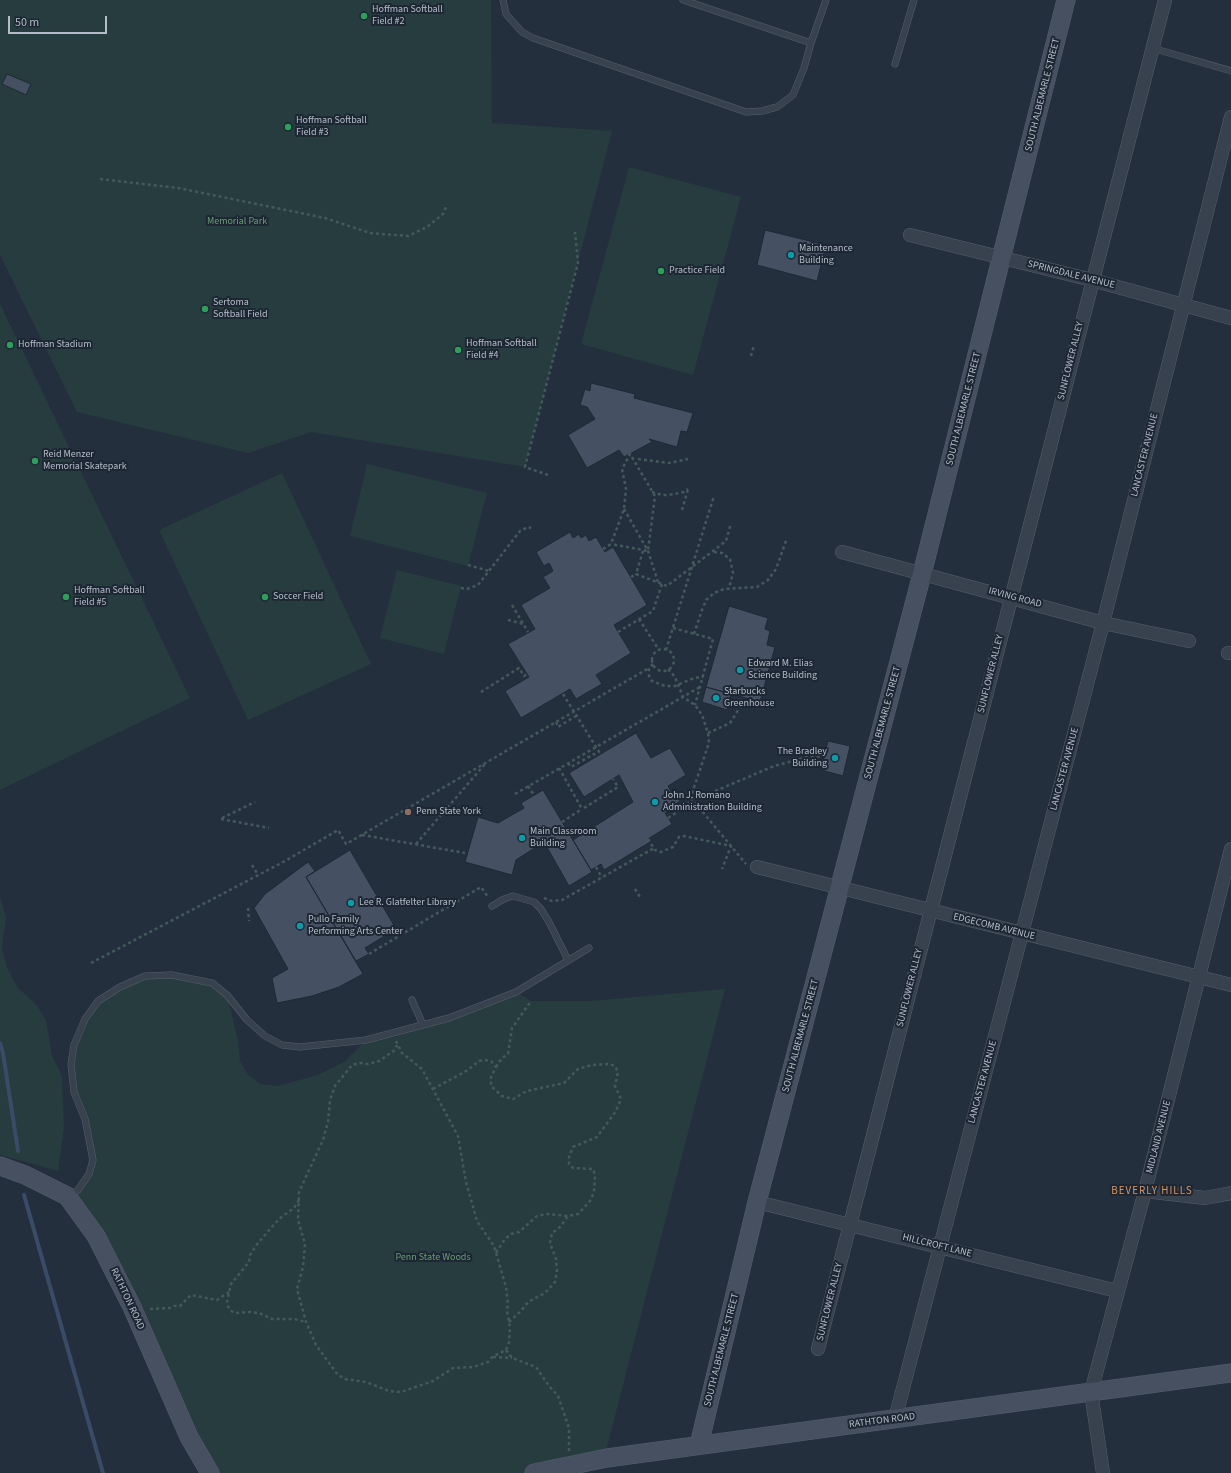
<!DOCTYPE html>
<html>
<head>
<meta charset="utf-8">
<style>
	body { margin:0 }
	#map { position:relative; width:1231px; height:1473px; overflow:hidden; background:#242f3e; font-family:"Source Sans 3",sans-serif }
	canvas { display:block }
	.scale { position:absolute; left:8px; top:16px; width:99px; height:18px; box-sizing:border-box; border:2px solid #b4bcc9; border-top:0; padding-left:5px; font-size:12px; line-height:14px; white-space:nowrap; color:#b4bcc9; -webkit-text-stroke:3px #1d2633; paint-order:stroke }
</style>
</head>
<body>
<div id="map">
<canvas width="1231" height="1473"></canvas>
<div class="scale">50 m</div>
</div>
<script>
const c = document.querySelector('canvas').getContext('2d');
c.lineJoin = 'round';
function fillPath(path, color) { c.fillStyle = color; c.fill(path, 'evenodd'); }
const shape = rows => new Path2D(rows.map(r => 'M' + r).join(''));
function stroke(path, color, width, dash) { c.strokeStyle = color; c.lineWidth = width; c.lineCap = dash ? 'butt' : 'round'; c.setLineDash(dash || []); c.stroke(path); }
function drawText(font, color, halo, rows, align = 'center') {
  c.font = font + ' "Source Sans 3",sans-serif'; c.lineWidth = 4; c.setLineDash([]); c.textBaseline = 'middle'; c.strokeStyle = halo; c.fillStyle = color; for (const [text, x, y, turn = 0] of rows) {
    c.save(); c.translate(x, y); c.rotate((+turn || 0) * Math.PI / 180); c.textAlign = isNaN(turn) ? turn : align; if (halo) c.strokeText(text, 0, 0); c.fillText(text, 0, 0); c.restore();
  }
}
fillPath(shape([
	[0,0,491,0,492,123,612,131,525,467,311,432,248,453,77,412,0,255],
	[629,167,741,197,693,375,581,344],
	[0,304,190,698,0,790],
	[367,464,487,493,468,566,350,536],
	[282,473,371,664,248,720,159,530],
	[397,570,461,586,444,654,380,638],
	[0,897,6,917,2,948,7,968,18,988,36,1004,46,1020,52,1056,62,1076,64,1128,58,1171,0,1155],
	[172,975,212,983,227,995,238,1040,240,1061,248,1075,260,1084,278,1086,318,1075,344,1062,366,1040,449,1018,516,992,531,1001,591,1001,725,989,605,1455,534,1473,210,1473,67,1196,78,1190,93,1160,85,1119,74,1092,71,1064,74,1045,98,1001,145,976]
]), '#263c3f');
stroke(shape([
	[0,1043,3,1053,18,1151],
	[24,1195,103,1473]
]), '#394c67', 4);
const building = shape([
	[7,74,31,84,26,95,2,84,7,74],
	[765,230,826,245,817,281,757,265,765,230],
	[591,383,635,394,634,398,693,413,687,432,681,431,677,447,649,439,652,442,624,457,619,450,587,468,568,435,595,419,587,407,580,405,585,389,590,391,591,383],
	[570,532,573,538,579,534,581,538,586,535,589,541,596,537,605,552,613,547,647,605,614,625,631,653,596,675,602,684,576,699,570,689,521,718,505,691,529,677,508,644,535,629,521,605,550,588,543,577,553,571,549,563,544,566,536,552,570,532],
	[729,606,768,618,765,629,770,631,767,645,775,647,760,702,706,687,729,606],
	[706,687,731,694,727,710,702,702,706,687],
	[636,733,651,758,670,748,686,775,668,786,679,805,665,813,672,824,648,839,650,842,604,870,601,864,591,870,573,840,633,802,619,775,584,797,569,773,636,733],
	[828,741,850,746,843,776,821,770,828,741],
	[543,790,592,872,569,886,544,842,516,860,512,875,465,862,478,817,498,823,524,808,521,803,543,790],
	[350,850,396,929,365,948,369,954,356,961,306,877,350,850],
	[308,862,315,871,306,877,363,974,339,987,312,996,277,1003,272,978,288,969,254,908,265,894,308,862]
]);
fillPath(building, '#455162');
stroke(building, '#1f2835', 1);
const lane = shape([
	[503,0,506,14,522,32,533,38,746,112,762,111,777,107,793,95,804,68,811,43,683,0],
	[811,43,826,0],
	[1152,48,1231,71],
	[895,64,914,0],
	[492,906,504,899,513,896,534,902,541,909,549,922,568,960],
	[412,1000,423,1025],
	[69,1195,78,1190,89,1174,93,1160,85,1119,74,1092,71,1064,74,1045,85,1019,98,1001,120,987,145,976,172,975,212,983,227,995,247,1020,265,1036,282,1045,300,1047,366,1040,449,1018,516,992,589,948]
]);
const street = shape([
	[910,235,1092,280,1231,318],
	[842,552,1103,623,1189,641],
	[1228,653,1231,653],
	[757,867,1231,985],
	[1145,1191,1205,1198,1231,1193],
	[757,1202,1117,1291],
	[818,1349,1165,0],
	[895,1419,1103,623,1231,117],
	[1103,1473,1091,1392,1145,1191,1231,849]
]);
const secondary = shape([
	[0,1166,25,1175,67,1196,96,1236,132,1307,189,1437,210,1473],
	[699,1445,757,1202,922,574,1066,0],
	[534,1473,607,1458,1231,1373]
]);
stroke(lane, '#565f6c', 7);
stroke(street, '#565f6c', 14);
stroke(secondary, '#565f6c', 19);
stroke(shape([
	[100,179,178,188,325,218,370,233,408,236,427,227,443,214,447,205],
	[751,356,754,345],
	[638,459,669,463,688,459],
	[548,475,525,467,578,263,575,232],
	[652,492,662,495,669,495,684,492,688,489],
	[624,509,648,551,658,582],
	[682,510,688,489],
	[603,549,611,544,624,509,626,489,622,469,630,454,655,496,648,551,611,544],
	[643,551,636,574,667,586,726,541,731,523],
	[714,552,722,553,730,559,733,573,729,588],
	[468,565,489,571],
	[631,577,636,574],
	[461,588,467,589,478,585,520,531,528,527,531,528],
	[512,605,528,632],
	[639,619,659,650],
	[508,620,523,624],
	[673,628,713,639,695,705],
	[618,632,653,611,662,584],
	[694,634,702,610,706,600,714,593,724,589,757,587,768,580,776,569,787,538],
	'652 660a11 11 0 1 1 22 0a11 11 0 1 1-22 0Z',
	[666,650,714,496],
	[653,664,649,668,649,676,652,681,665,686,675,686,694,678,703,677],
	[481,692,519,668,524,676,527,674],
	[563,694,601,755],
	[729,701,741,701],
	[556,722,558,727,576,716],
	[708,733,730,723,737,712,742,697],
	[568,763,571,767,594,754,596,757],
	[559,768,582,809],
	[528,786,534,795],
	[515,794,700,687],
	[691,798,746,864],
	[676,801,685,796,699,798,774,766,808,757,824,756],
	[584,808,618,787,613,779],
	[222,818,255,802],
	[668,818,688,805,709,743,708,733,702,715,695,705,683,697,675,677,668,669],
	[221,819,269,828],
	[562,822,582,809],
	[362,835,465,853],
	[648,839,655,850,661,852,673,847,679,837,684,836,731,846,722,869],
	[416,844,485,764],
	[252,865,258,875],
	[596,867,602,878],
	[635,889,640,897],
	[544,898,552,901,562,900,654,848],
	[248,908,249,921],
	[369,954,481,887,488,897,489,896],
	[91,963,285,861,338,830,346,844,649,668],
	[396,1041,402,1053,422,1069,458,1136,466,1182,477,1221,494,1246,506,1287,508,1304,507,1311,510,1328,509,1342,506,1350,492,1357,488,1362,473,1367,453,1368,433,1381,401,1392,389,1391,366,1382,345,1379,338,1375,316,1345,306,1322,297,1289,303,1267,305,1244,298,1220,299,1192,323,1140,328,1122,330,1100,335,1086,352,1065,360,1063,368,1064,379,1061,395,1050,397,1045],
	[496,1067,502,1058,508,1054,512,1028,531,1001],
	[433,1089,468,1070,479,1061,485,1060,491,1061,496,1067,491,1077,491,1086,502,1096,513,1099,527,1091,564,1083,578,1069,592,1065,609,1064,615,1066,618,1072,615,1086,621,1099,616,1111,597,1137,573,1147,569,1157,569,1164,573,1168,593,1169,595,1175,594,1192,590,1201,578,1214,568,1216,547,1214,537,1216,519,1232,511,1234,505,1239,496,1253],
	[299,1200,294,1208,279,1219,258,1243,250,1255,249,1262,231,1284,227,1302,229,1309,234,1313,250,1312,259,1313,272,1319,294,1319,306,1322],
	[150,1309,170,1308,174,1306,180,1306,191,1295,217,1300,229,1292],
	[509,1322,521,1311,528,1302,545,1293,555,1282,557,1270,556,1259,550,1243,552,1233,560,1227,568,1216],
	[506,1350,512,1358,536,1367,549,1386,558,1396,569,1428,569,1451],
	[493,1357,512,1358]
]), '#44595c', 2.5, [3, 3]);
stroke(lane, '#38414e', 6);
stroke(street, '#38414e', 13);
stroke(secondary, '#465061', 18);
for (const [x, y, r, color] of [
	[364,16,4,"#2e9e5b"],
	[288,127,4,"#2e9e5b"],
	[791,255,4,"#0f9aa8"],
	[661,271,4,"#2e9e5b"],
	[205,309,4,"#2e9e5b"],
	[10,345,4,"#2e9e5b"],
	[458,350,4,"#2e9e5b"],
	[35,461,4,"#2e9e5b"],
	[66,597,4,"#2e9e5b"],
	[265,597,4,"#2e9e5b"],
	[740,670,4,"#0f9aa8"],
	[716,698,4,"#0f9aa8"],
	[835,758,4,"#0f9aa8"],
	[655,802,4,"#0f9aa8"],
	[408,812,4,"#8d6e63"],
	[522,838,4,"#0f9aa8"],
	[351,903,4,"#0f9aa8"],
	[300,926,4,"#0f9aa8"]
]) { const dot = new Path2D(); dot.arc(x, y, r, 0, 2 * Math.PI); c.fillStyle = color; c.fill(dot); stroke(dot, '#1d2633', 1.5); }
drawText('10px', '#b4bcc9', '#1d2633', [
	["Hoffman Softball",372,10],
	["Field #2",372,22],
	["Hoffman Softball",296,121],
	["Field #3",296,133],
	["Maintenance",799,249],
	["Building",799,261],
	["Practice Field",669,271],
	["Sertoma",213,303],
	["Softball Field",213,315],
	["Hoffman Softball",466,344],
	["Field #4",466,356],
	["Hoffman Stadium",18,345],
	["Reid Menzer",43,455],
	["Memorial Skatepark",43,467],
	["Hoffman Softball",74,591],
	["Field #5",74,603],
	["Soccer Field",273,597],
	["Edward M. Elias",748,664],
	["Science Building",748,676],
	["Starbucks",724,692],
	["Greenhouse",724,704],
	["The Bradley",827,752,"right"],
	["Building",827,764,"right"],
	["John J. Romano",663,796],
	["Administration Building",663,808],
	["Penn State York",416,812],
	["Main Classroom",530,832],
	["Building",530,844],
	["Lee R. Glatfelter Library",359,903],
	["Pullo Family",308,920],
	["Performing Arts Center",308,932]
], 'left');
drawText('10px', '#b4bcc9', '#1d2633', [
	["SOUTH ALBEMARLE STREET",1043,95,-76],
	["SPRINGDALE AVENUE",1071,275,14],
	["SUNFLOWER ALLEY",1071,361,-76],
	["SOUTH ALBEMARLE STREET",964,409,-76],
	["LANCASTER AVENUE",1145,455,-76],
	["IRVING ROAD",1015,598,15],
	["SUNFLOWER ALLEY",991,674,-76],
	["SOUTH ALBEMARLE STREET",883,723,-75],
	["LANCASTER AVENUE",1065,769,-75],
	["EDGECOMB AVENUE",994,927,14],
	["SUNFLOWER ALLEY",910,988,-76],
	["SOUTH ALBEMARLE STREET",801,1036,-75],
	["LANCASTER AVENUE",983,1082,-75],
	["MIDLAND AVENUE",1159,1137,-76],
	["HILLCROFT LANE",937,1246,14],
	["RATHTON ROAD",127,1299,65],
	["SUNFLOWER ALLEY",830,1302,-76],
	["SOUTH ALBEMARLE STREET",722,1350,-76],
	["RATHTON ROAD",882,1421,-7]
]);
drawText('10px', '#6b9a76', '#1d2633', [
	["Memorial Park",237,222],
	["Penn State Woods",433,1258]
]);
c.letterSpacing = '1px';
drawText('11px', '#d59563', '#1d2633', [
	["BEVERLY HILLS",1152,1192]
]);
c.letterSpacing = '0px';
</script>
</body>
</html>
